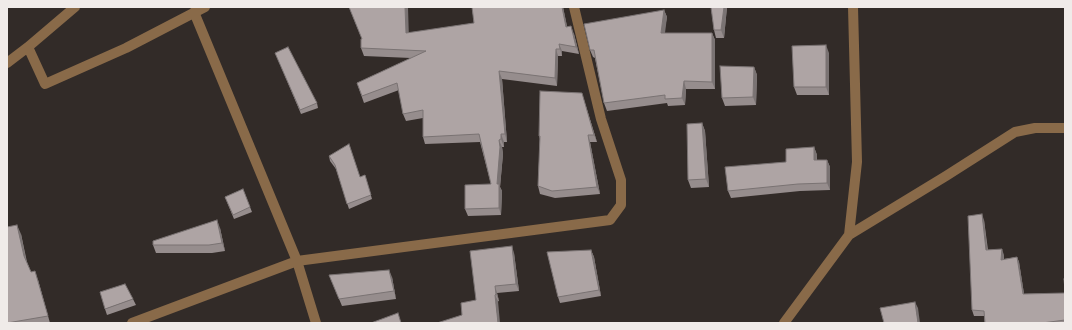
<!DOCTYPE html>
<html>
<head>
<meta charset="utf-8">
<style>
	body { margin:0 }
	#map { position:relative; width:1072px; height:330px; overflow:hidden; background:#322b28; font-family:Lato,sans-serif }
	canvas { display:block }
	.frame { position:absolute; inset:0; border:8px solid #f0ebe9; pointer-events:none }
</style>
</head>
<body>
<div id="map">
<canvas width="1072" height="330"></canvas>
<div class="frame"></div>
</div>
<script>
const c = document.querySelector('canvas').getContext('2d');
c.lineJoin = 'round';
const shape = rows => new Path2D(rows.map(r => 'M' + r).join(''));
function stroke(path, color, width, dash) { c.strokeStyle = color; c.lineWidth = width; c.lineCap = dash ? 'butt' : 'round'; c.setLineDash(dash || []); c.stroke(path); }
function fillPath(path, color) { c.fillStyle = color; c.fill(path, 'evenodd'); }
stroke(shape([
	[194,12,297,261,316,323],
	[28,47,45,84,126,48,205,7],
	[7,63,28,47,75,7],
	[849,235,857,162,853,7],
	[132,323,297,261,610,220,621,205,621,180,601,119,574,7],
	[784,323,849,235,946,176,1015,132,1035,128,1065,128]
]), '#896a49', 10);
fillPath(shape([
	[349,7,408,7,408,33,474,23,472,7,563,7,567,27,574,34,579,54,562,51,562,56,558,56,557,86,502,79,507,142,504,142,504,147,502,147,503,154,500,187,502,191,501,215,468,216,465,209,491,184,480,142,425,144,423,137,423,118,406,121,403,114,399,90,364,103,357,83,411,58,364,56,361,48,362,39],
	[711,7,727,7,724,38,716,38,714,30],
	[664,10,667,17,664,33,712,33,715,40,715,89,686,89,685,105,668,106,667,103,607,111,604,103,595,58,593,57,590,50],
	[829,53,829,95,797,95,794,87],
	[277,57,317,103,318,108,301,114],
	[754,67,757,75,756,105,725,106,722,98],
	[584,100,597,142,590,142,600,194,555,198,540,194,538,186,540,139,539,136],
	[702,123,705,131,709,187,691,188,688,180],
	[814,147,817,155,817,160,827,160,830,167,830,190,800,191,731,198,728,191,786,162],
	[329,156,360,177,365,175,372,199,349,209,336,169,330,161],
	[243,189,252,212,234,219,225,197],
	[984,220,988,250,1004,255,1004,259,1017,257,1019,262,1024,294,1065,293,1065,323,985,323,984,316,974,316,972,310],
	[220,228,225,251,212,253,156,253,153,245],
	[21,234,27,262,31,272,38,280,50,323,7,323],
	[591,250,594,257,601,296,560,303,558,297],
	[514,253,519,291,497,293,499,301,462,315,476,300],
	[329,275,392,277,396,299,342,306],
	[133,299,136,305,107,315,105,309]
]), '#968d8d');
fillPath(shape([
	[405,7,408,7,409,40,406,33],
	[562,7,563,7,569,35,566,27],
	[724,7,727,7,724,38,721,30],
	[664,10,667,17,664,41,661,33],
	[571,26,574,34,579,54,576,47],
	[712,33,715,40,715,89,712,82],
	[559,44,562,51,562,56,560,49],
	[826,45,829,53,829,95,826,87],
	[556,49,558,56,557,86,555,78],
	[754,67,757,75,756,105,753,97],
	[499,71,502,79,507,142,505,134],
	[684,81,686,89,685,105,682,98],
	[582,93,584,100,597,142,594,135],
	[702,123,705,131,709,187,706,179],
	[501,134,504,142,504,147,501,139],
	[588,135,590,142,600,194,597,187],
	[499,140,502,147,503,154,500,187,502,191,501,215,499,208,497,184],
	[814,147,817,155,816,168,814,160],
	[827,160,830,167,830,190,827,183],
	[982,214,984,220,988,256,986,250],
	[217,220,220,228,225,251,222,243],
	[17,225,21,234,27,265,24,256],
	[512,246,514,253,519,291,516,284],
	[1002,249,1004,255,1003,265,1001,260],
	[591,250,594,257,601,296,599,290],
	[1017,257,1019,262,1025,300,1023,294],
	[389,270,392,277,396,299,394,291],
	[35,271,38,280,50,323,48,316],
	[495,286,497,293,499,301,496,294],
	[495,295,498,301,500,323,498,323],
	[915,302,918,308,920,323,918,323]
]), '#7a7373');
const building = shape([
	[349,7,405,7,406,33,474,23,472,7,562,7,566,27,571,26,576,47,559,44,560,49,556,49,555,78,499,71,505,134,501,134,501,139,499,140,500,147,497,184,499,184,499,208,465,209,465,185,491,184,479,134,423,137,423,110,403,114,397,83,362,96,357,83,426,51,361,48,361,39,362,39,349,7],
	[711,7,724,7,721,30,714,30,711,7],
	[664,10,661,33,712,33,712,82,684,81,682,98,665,99,665,95,604,103,594,50,590,50,584,24,664,10],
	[826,45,826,87,794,87,792,46,826,45],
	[288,47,317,103,300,110,275,53,288,47],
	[720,66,754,67,753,97,722,98,720,66],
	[540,91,582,93,594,135,588,135,597,187,552,191,538,186,540,136,539,136,540,91],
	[702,123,706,179,688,180,687,124,702,123],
	[349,144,360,177,365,175,371,195,347,204,335,165,329,156,349,144],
	[814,147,814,160,827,160,827,183,798,184,728,191,725,167,786,162,786,149,814,147],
	[243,189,250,207,233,215,225,197,243,189],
	[982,214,986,250,1002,249,1001,260,1017,257,1023,294,1065,293,1065,320,1042,323,985,323,984,311,972,310,968,216,982,214],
	[217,220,222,243,209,245,153,245,153,241,217,220],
	[17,225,24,256,31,272,35,271,48,316,7,323,7,227,17,225],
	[512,246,516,284,495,286,496,294,495,295,498,323,437,323,462,315,461,303,476,300,470,251,512,246],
	[591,250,599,290,558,297,547,252,591,250],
	[389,270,394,291,339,299,329,275,389,270],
	[1064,279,1065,279,1065,290,1064,279],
	[125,284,133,299,105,309,100,292,125,284],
	[915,302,918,323,884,323,880,308,915,302],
	[398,313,401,323,371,323,398,313]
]);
fillPath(building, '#aea4a4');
stroke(building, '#7a7373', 1);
</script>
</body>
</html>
